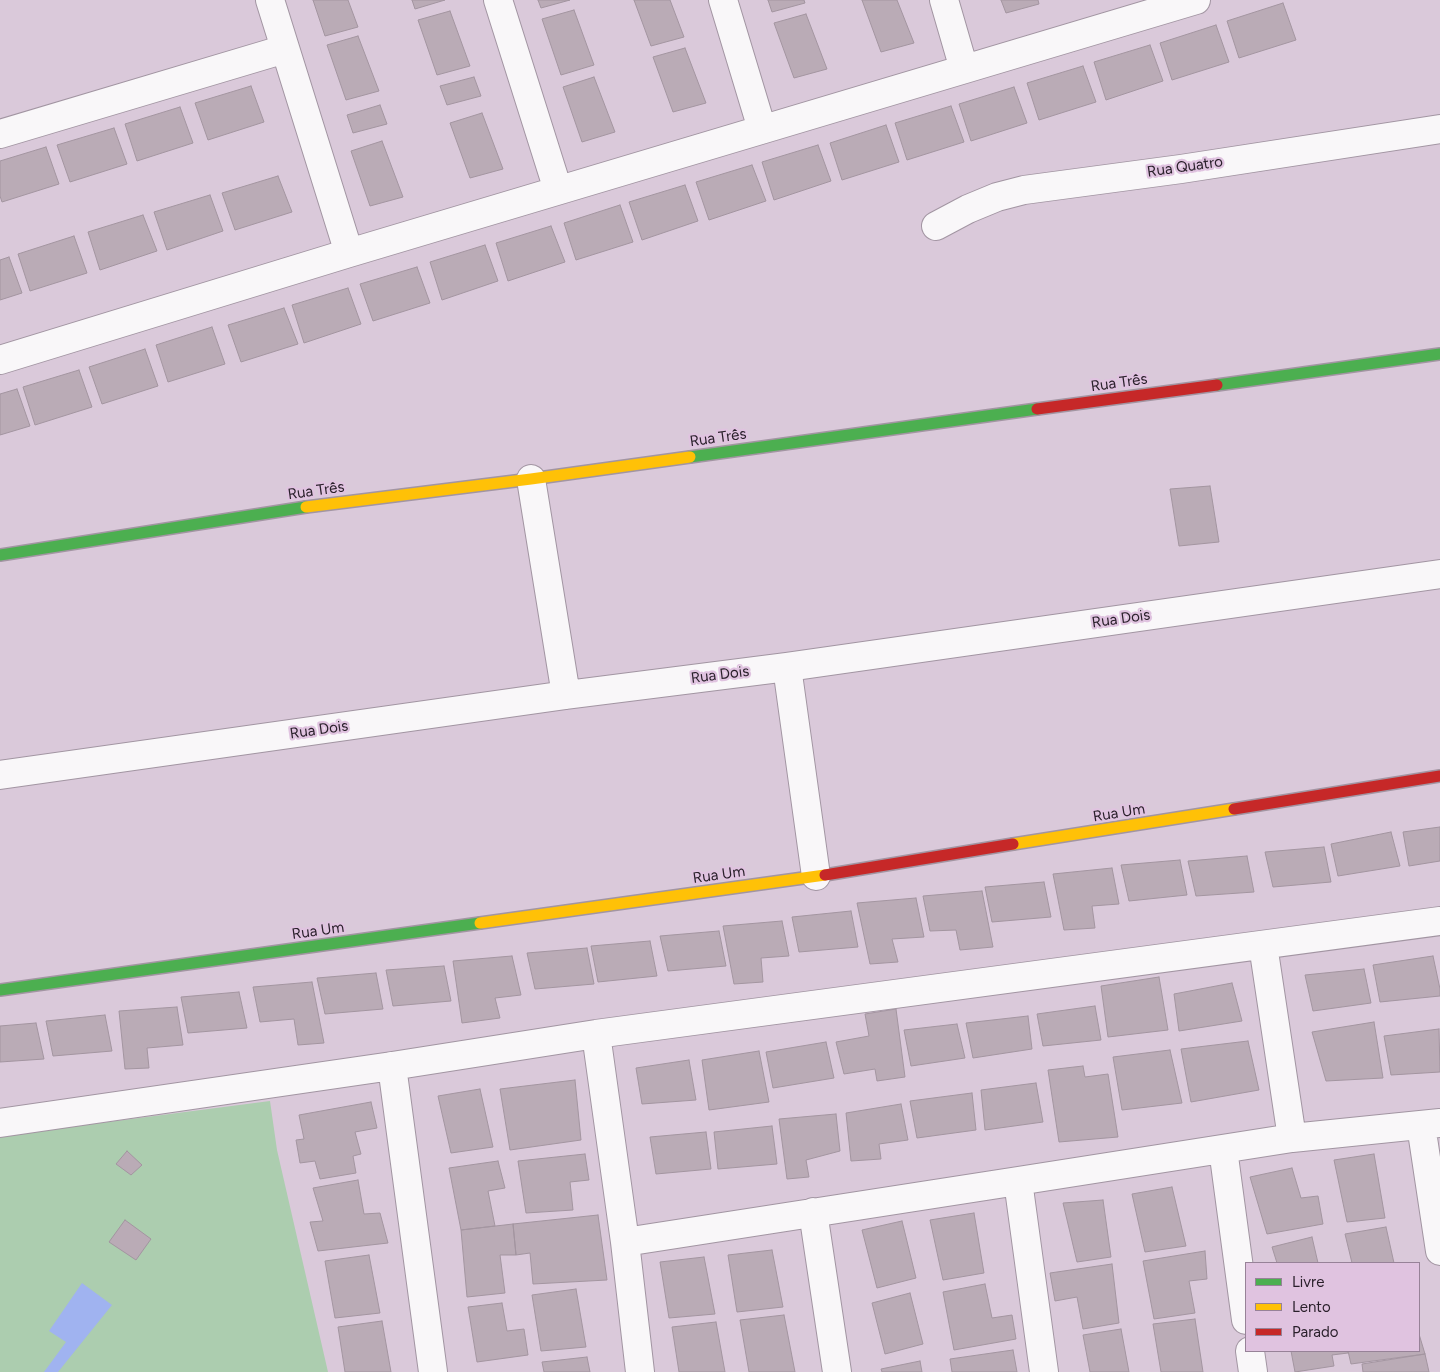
<!DOCTYPE html>
<html>
<head>
<meta charset="utf-8">
<style>
	body { margin:0 }
	#map { position:relative; width:1440px; height:1372px; overflow:hidden; background:#dac9da; font-family:Figtree,sans-serif }
	canvas { display:block }
	.legend { position:absolute; left:1245px; top:1262px; width:175px; height:90px; box-sizing:border-box; background:#e0c3e0; border:1px solid #978298; margin:0; padding:6px 9px; list-style:none; font-size:15px; color:#2a202b }
	.legend li { display:flex; align-items:center; gap:10px; height:25px }
	.legend b { width:25px; border:1px solid #978298 }
</style>
</head>
<body>
<div id="map">
<canvas width="1440" height="1372"></canvas>
<ul class="legend">
<li><b style="height:6px;background:#4caf50"></b>Livre</li>
<li><b style="height:6px;background:#ffc107"></b>Lento</li>
<li><b style="height:6px;background:#c62828"></b>Parado</li>
</ul>
</div>
<script>
const c = document.querySelector('canvas').getContext('2d');
c.lineJoin = 'round';
function fillPath(path, color) { c.fillStyle = color; c.fill(path, 'evenodd'); }
const shape = rows => new Path2D(rows.map(r => 'M' + r).join(''));
function stroke(path, color, width, dash) { c.strokeStyle = color; c.lineWidth = width; c.lineCap = dash ? 'butt' : 'round'; c.setLineDash(dash || []); c.stroke(path); }
function drawText(font, color, halo, rows, align = 'center') {
  c.font = font + ' Figtree,sans-serif'; c.lineWidth = 4.5; c.setLineDash([]); c.textBaseline = 'middle'; c.strokeStyle = halo; c.fillStyle = color; for (const [text, x, y, turn = 0] of rows) {
    c.save(); c.translate(x, y); c.rotate((+turn || 0) * Math.PI / 180); c.textAlign = isNaN(turn) ? turn : align; if (halo) c.strokeText(text, 0, 0); c.fillText(text, 0, 0); c.restore();
  }
}
fillPath(shape([
	[270,1101,277,1150,328,1372,0,1372,0,1136]
]), '#accdaf');
fillPath(shape([
	[82,1283,112,1305,58,1372,44,1372,66,1342,49,1331]
]), '#a0b3f0');
const building = shape([
	[313,0,348,0,358,27,325,36,313,0],
	[412,0,445,0,415,9,412,0],
	[538,0,570,0,541,8,538,0],
	[634,0,670,0,684,37,651,46,634,0],
	[768,0,804,0,805,3,772,12,768,0],
	[862,0,897,0,914,43,881,52,862,0],
	[1001,0,1038,0,1039,4,1006,13,1001,0],
	[1283,3,1296,40,1239,58,1227,21,1283,3],
	[574,10,594,65,561,75,542,19,574,10],
	[450,11,470,66,437,75,418,20,450,11],
	[806,14,827,69,794,78,774,23,806,14],
	[1216,25,1229,62,1172,80,1160,43,1216,25],
	[358,36,379,91,346,100,327,45,358,36],
	[1150,45,1163,81,1106,100,1094,62,1150,45],
	[685,48,706,103,673,112,653,57,685,48],
	[1083,66,1096,102,1039,120,1027,83,1083,66],
	[474,77,481,96,447,105,440,86,474,77],
	[594,77,615,132,582,142,563,87,594,77],
	[251,86,264,122,208,140,195,103,251,86],
	[1014,87,1027,123,971,141,959,104,1014,87],
	[380,105,387,124,353,133,347,115,380,105],
	[951,106,964,142,907,160,895,123,951,106],
	[180,107,193,143,137,161,125,124,180,107],
	[482,113,503,169,470,178,450,123,482,113],
	[886,125,899,162,842,180,830,143,886,125],
	[114,128,127,164,70,182,57,145,114,128],
	[382,141,403,197,370,206,351,151,382,141],
	[818,145,831,181,774,200,762,162,818,145],
	[46,147,59,184,2,202,0,196,0,161,46,147],
	[752,165,766,201,709,220,696,182,752,165],
	[278,176,292,212,235,230,222,193,278,176],
	[685,185,698,221,642,240,629,202,685,185],
	[210,195,223,231,167,250,154,212,210,195],
	[620,205,633,242,576,260,564,223,620,205],
	[143,215,157,251,100,270,88,232,143,215],
	[551,226,565,262,508,281,496,243,551,226],
	[74,236,87,273,30,291,18,254,74,236],
	[485,245,498,281,442,300,430,262,485,245],
	[9,257,22,293,0,300,0,260,9,257],
	[417,267,430,303,373,321,360,284,417,267],
	[348,288,361,324,304,343,292,305,348,288],
	[284,308,298,344,241,362,228,325,284,308],
	[212,327,225,364,168,382,156,345,212,327],
	[145,349,158,386,102,404,89,367,145,349],
	[79,370,92,407,35,425,23,387,79,370],
	[17,389,30,426,0,435,0,394,17,389],
	[1210,486,1219,542,1179,546,1170,489,1210,486],
	[1440,827,1440,861,1409,866,1403,832,1440,827],
	[1391,832,1400,866,1338,876,1331,844,1391,832],
	[1324,847,1331,882,1273,887,1265,852,1324,847],
	[1247,856,1254,892,1196,896,1188,861,1247,856],
	[1180,860,1187,895,1129,901,1121,865,1180,860],
	[1112,868,1119,904,1092,906,1095,928,1064,930,1053,874,1112,868],
	[1044,882,1051,917,992,922,985,887,1044,882],
	[982,891,993,947,960,950,956,930,930,931,923,896,982,891],
	[916,898,924,937,892,939,898,962,870,964,857,903,916,898],
	[851,911,858,947,799,952,792,917,851,911],
	[782,921,789,956,761,958,763,982,734,984,723,926,782,921],
	[719,931,726,966,668,971,660,936,719,931],
	[650,941,657,976,598,982,591,946,650,941],
	[587,948,594,984,535,989,527,953,587,948],
	[512,956,521,995,495,998,500,1018,462,1023,453,961,512,956],
	[1433,956,1440,989,1440,996,1380,1002,1373,965,1433,956],
	[444,966,451,1001,393,1006,386,970,444,966],
	[1364,969,1371,1003,1313,1011,1305,975,1364,969],
	[376,973,383,1009,325,1014,317,978,376,973],
	[1159,977,1168,1030,1108,1037,1101,986,1159,977],
	[312,982,324,1043,298,1045,294,1019,260,1022,253,987,312,982],
	[1232,983,1242,1021,1179,1031,1174,994,1232,983],
	[239,992,247,1028,188,1033,181,997,239,992],
	[1095,1006,1101,1040,1043,1046,1037,1014,1095,1006],
	[177,1007,183,1045,147,1048,149,1068,125,1069,119,1011,177,1007],
	[896,1009,905,1077,877,1081,875,1069,844,1074,836,1042,869,1036,865,1014,896,1009],
	[105,1015,112,1051,53,1056,46,1021,105,1015],
	[1028,1016,1032,1049,973,1058,966,1023,1028,1016],
	[1374,1022,1383,1078,1326,1081,1312,1032,1374,1022],
	[36,1023,44,1059,0,1062,0,1026,36,1023],
	[957,1024,965,1058,911,1066,904,1030,957,1024],
	[1439,1029,1440,1072,1391,1075,1384,1036,1439,1029],
	[1248,1041,1259,1090,1191,1102,1181,1049,1248,1041],
	[826,1042,834,1078,773,1088,766,1052,826,1042],
	[1170,1050,1182,1103,1122,1110,1113,1057,1170,1050],
	[759,1051,769,1102,709,1110,702,1060,759,1051],
	[689,1060,696,1100,642,1104,636,1068,689,1060],
	[1083,1066,1085,1077,1108,1074,1118,1137,1059,1142,1048,1070,1083,1066],
	[575,1080,581,1140,510,1150,500,1089,575,1080],
	[1036,1083,1043,1122,985,1130,981,1090,1036,1083],
	[480,1089,493,1147,451,1153,438,1096,480,1089],
	[972,1093,976,1130,917,1138,910,1101,972,1093],
	[371,1102,377,1128,355,1132,361,1154,353,1156,356,1173,320,1179,315,1161,300,1163,296,1140,304,1139,299,1115,371,1102],
	[901,1104,908,1140,879,1144,881,1159,851,1161,846,1113,901,1104],
	[836,1114,840,1151,806,1160,809,1177,787,1179,779,1119,836,1114],
	[772,1126,777,1164,718,1169,714,1132,772,1126],
	[706,1132,711,1169,656,1174,650,1137,706,1132],
	[127,1151,142,1165,131,1175,116,1164,127,1151],
	[585,1154,589,1180,570,1182,573,1210,526,1213,518,1161,585,1154],
	[1374,1154,1385,1218,1347,1222,1334,1160,1374,1154],
	[498,1161,505,1188,488,1191,495,1226,461,1230,449,1168,498,1161],
	[1292,1168,1301,1198,1318,1196,1323,1224,1267,1234,1250,1177,1292,1168],
	[358,1180,364,1214,380,1213,388,1243,318,1251,310,1222,323,1221,313,1188,358,1180],
	[1172,1187,1186,1246,1145,1252,1132,1194,1172,1187],
	[1103,1200,1111,1257,1077,1262,1063,1203,1103,1200],
	[974,1213,984,1273,943,1280,930,1220,974,1213],
	[598,1215,607,1280,533,1284,530,1253,516,1255,513,1224,598,1215],
	[125,1220,151,1239,136,1260,109,1242,125,1220],
	[902,1221,916,1278,877,1288,862,1230,902,1221],
	[513,1224,516,1255,500,1255,505,1293,467,1297,461,1230,513,1224],
	[1386,1227,1394,1263,1352,1263,1345,1234,1386,1227],
	[1312,1237,1318,1263,1277,1263,1272,1247,1312,1237],
	[772,1250,783,1307,737,1312,728,1255,772,1250],
	[1205,1251,1207,1279,1189,1281,1195,1313,1154,1319,1143,1261,1205,1251],
	[369,1255,380,1313,335,1318,325,1261,369,1255],
	[704,1257,715,1314,669,1318,660,1262,704,1257],
	[1112,1264,1119,1323,1083,1329,1077,1297,1055,1301,1050,1273,1112,1264],
	[985,1284,992,1318,1012,1315,1016,1339,954,1350,943,1292,985,1284],
	[576,1289,586,1347,541,1351,532,1295,576,1289],
	[910,1293,923,1344,885,1354,872,1303,910,1293],
	[502,1303,507,1331,524,1329,528,1355,477,1362,468,1307,502,1303],
	[784,1315,795,1372,749,1372,740,1320,784,1315],
	[1195,1319,1203,1372,1161,1372,1153,1324,1195,1319],
	[382,1321,391,1372,345,1372,338,1327,382,1321],
	[716,1322,725,1372,679,1372,672,1327,716,1322],
	[1121,1329,1129,1372,1090,1372,1083,1335,1121,1329],
	[1419,1334,1425,1354,1351,1364,1348,1351,1419,1351,1419,1334],
	[1013,1350,1017,1372,952,1372,950,1359,1013,1350],
	[1291,1351,1348,1351,1348,1353,1332,1355,1334,1366,1295,1372,1291,1351],
	[1425,1354,1429,1372,1363,1372,1362,1364,1425,1354],
	[587,1357,590,1372,544,1372,542,1362,587,1357],
	[920,1361,922,1372,882,1372,881,1369,920,1361]
]);
fillPath(building, '#baabb6');
stroke(building, '#a395a0', 1);
const street = shape([
	[270,0,349,253],
	[498,0,558,190],
	[723,0,762,129],
	[944,0,964,69],
	[0,134,285,49],
	[936,226,968,209,997,197,1024,190,1181,169,1440,129],
	[0,360,349,253,1196,0],
	[531,479,566,695],
	[787,667,816,876],
	[0,775,566,695,787,667,1440,574],
	[1263,945,1292,1138],
	[596,1034,625,1242,640,1372],
	[392,1066,433,1372],
	[0,1123,392,1066,596,1034,1440,921],
	[1421,1125,1440,1251],
	[1223,1149,1246,1320],
	[1018,1181,1044,1372],
	[813,1212,837,1372],
	[625,1242,1018,1181,1292,1138,1440,1123],
	[1250,1351,1253,1372]
]);
const fast = shape([
	[1217,385,1440,354],
	[690,457,1037,409],
	[0,555,306,507],
	[0,990,480,923]
]);
const slow = shape([
	[306,507,531,479,690,457],
	[1013,844,1234,809],
	[480,923,825,875]
]);
const jam = shape([
	[1037,409,1217,385],
	[1234,809,1440,776],
	[825,875,1013,844]
]);
stroke(street, '#a295a2', 30);
stroke(fast, '#a295a2', 14);
stroke(slow, '#a295a2', 14);
stroke(jam, '#a295a2', 14);
stroke(street, '#f9f7f9', 28);
stroke(fast, '#4caf50', 11);
stroke(slow, '#ffc107', 11);
stroke(jam, '#c62828', 11);
drawText('15px', '#2a202b', '#e0c3e0', [
	["Rua Quatro",1185,167,-8],
	["Rua Três",1119,383,-8],
	["Rua Três",718,438,-8],
	["Rua Três",316,491,-8],
	["Rua Dois",1121,619,-8],
	["Rua Dois",720,675,-7],
	["Rua Dois",319,730,-8],
	["Rua Um",1119,813,-9],
	["Rua Um",719,875,-8],
	["Rua Um",318,931,-8]
]);
</script>
</body>
</html>
